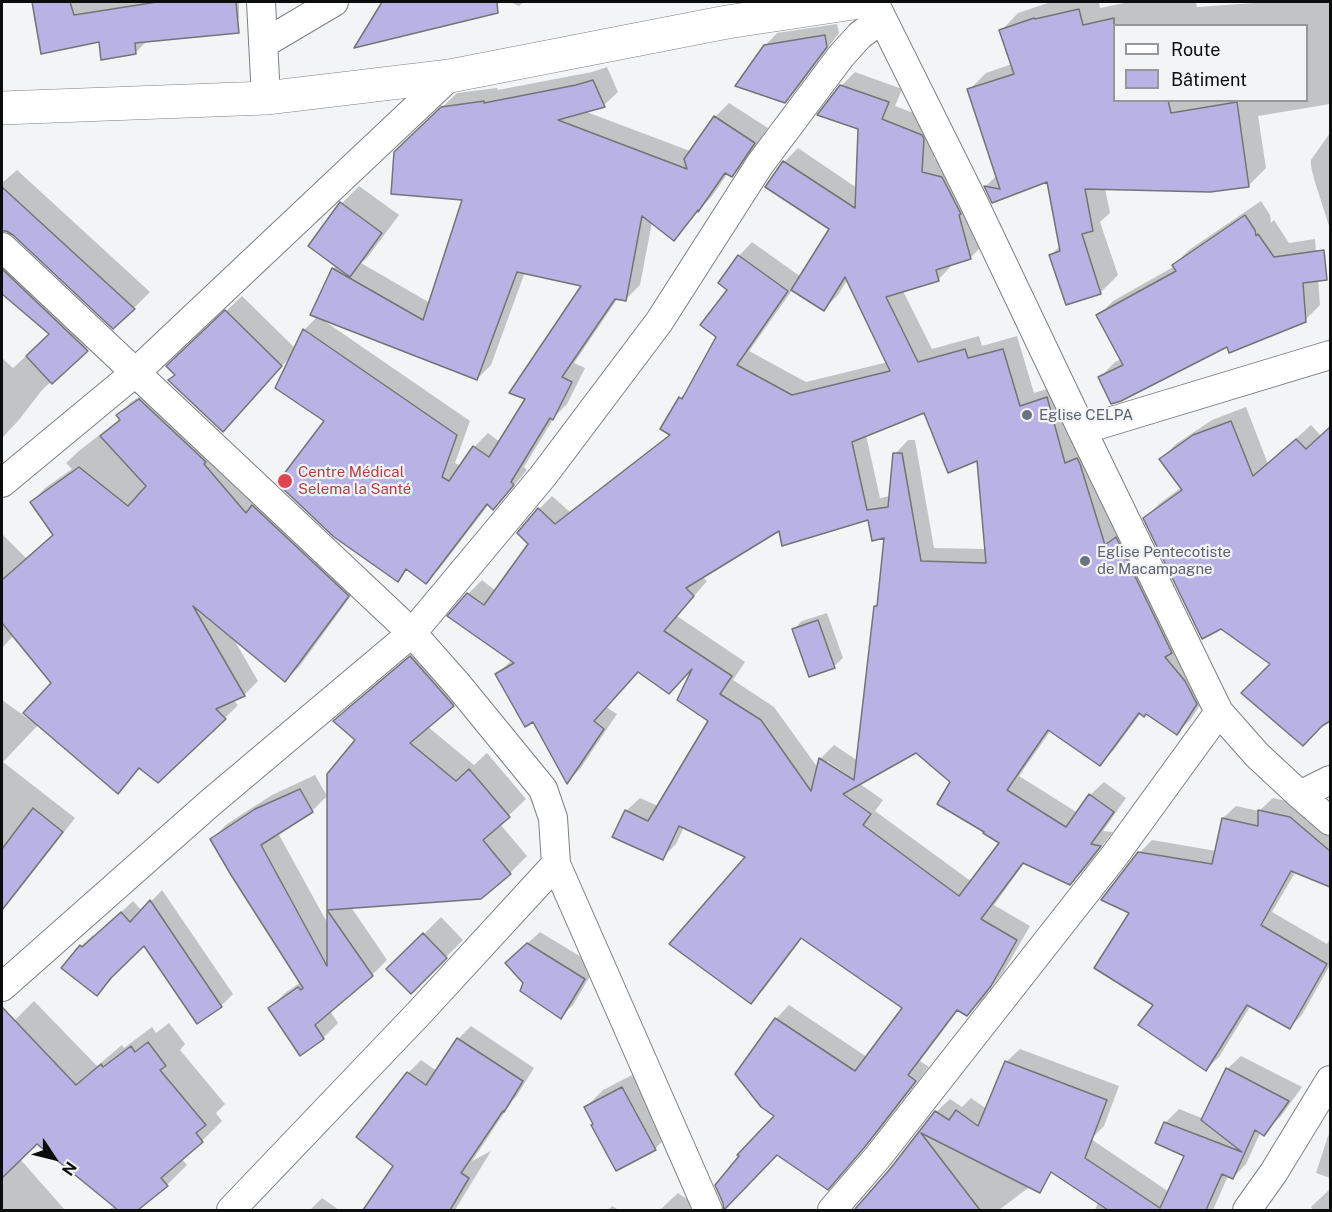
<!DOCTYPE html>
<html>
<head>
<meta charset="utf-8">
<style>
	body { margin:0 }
	#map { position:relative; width:1332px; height:1212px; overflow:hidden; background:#f3f4f6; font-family:"Public Sans",sans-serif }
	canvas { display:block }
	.frame { position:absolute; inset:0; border:3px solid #0b0c0c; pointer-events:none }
	.legend { position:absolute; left:1113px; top:24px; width:195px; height:78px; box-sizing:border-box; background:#f3f4f6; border:2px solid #969798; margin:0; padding:8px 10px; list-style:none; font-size:18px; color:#0b0c0c }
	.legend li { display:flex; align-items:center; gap:12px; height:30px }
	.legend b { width:30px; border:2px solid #969798 }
	.north { position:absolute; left:24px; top:1128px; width:60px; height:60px; -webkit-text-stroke:4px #f3f4f6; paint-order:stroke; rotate:125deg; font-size:16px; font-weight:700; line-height:24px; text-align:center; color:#0b0c0c }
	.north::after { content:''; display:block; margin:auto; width:21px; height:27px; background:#0b0c0c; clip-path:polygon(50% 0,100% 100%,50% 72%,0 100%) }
</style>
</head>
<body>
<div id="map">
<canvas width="1332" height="1212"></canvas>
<div class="frame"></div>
<ul class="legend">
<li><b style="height:8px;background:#fff"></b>Route</li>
<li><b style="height:16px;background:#b9b2e5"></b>Bâtiment</li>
</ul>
<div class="north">N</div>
</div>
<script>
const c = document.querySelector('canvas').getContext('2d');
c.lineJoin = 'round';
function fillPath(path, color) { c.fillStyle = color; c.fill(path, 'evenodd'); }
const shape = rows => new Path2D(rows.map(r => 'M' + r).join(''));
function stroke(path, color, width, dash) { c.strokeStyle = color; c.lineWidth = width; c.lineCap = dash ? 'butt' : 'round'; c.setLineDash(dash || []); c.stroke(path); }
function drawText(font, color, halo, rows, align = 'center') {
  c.font = font + ' "Public Sans",sans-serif'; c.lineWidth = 4.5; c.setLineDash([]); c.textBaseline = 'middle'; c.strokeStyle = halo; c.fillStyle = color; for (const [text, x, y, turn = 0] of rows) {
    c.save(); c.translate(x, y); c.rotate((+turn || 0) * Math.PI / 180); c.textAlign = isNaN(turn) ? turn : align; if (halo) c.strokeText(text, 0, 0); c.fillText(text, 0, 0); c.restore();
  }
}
fillPath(shape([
	[34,2,239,2,239,18,224,33,148,40,136,52,100,41,42,52],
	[383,2,487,2,470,18,357,45],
	[510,2,524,2,519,6],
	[1051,2,1052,3,1058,2,1099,2,1100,8,1129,2,1196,2,1197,7,1269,2,1330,2,1330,104,1258,116,1266,168,1248,186,1105,188,1110,213,1100,222,1118,275,1101,292,1067,303,1051,255,1060,246,1048,179,993,201,986,186,997,175,969,90,986,73,1012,64,1001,31,1018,13],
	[1114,26,1306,26,1306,100,1114,100],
	[837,24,839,33,797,89,784,102,765,46,777,33],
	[607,67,618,92,604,105,584,111,690,151,715,117,729,103,768,128,746,162,732,176,728,173,712,196,673,239,652,222,640,285,626,299,618,298,574,363,585,368,567,404,555,416,524,467,527,470,507,494,493,508,489,504,440,568,426,582,408,569,398,580,326,421,292,355,223,430,176,374,184,351,242,296,296,349,304,330,318,316,333,269,337,265,310,245,342,203,359,186,399,215,367,258,361,263,430,303,464,199,410,138,457,93,497,88,498,90,592,72],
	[525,272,584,285,527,398,500,442,488,433,474,447,461,466,455,463,470,421,323,320,477,379,491,365],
	[855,72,902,89,895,106,935,121,936,124,934,159,956,163,984,244,970,258,951,264,951,266,938,280,903,291,932,349,979,336,982,346,1017,336,1034,393,1060,385,1210,690,1191,719,1177,733,1146,713,1141,713,1113,751,1099,764,1051,730,1019,776,1078,813,1090,795,1104,782,1126,798,1103,831,1113,832,1084,870,1070,884,1025,862,994,905,1030,926,1004,971,981,1001,967,1014,959,1009,920,1061,929,1067,878,1132,841,1174,776,1116,776,1019,789,1005,867,1057,904,1008,803,937,764,989,751,1002,747,857,684,827,676,844,662,858,626,811,640,798,658,806,710,721,694,666,639,671,606,707,617,714,580,769,567,782,534,720,497,674,512,660,468,594,482,580,496,591,530,544,539,509,552,496,570,512,671,434,680,398,690,389,718,337,729,289,720,283,739,256,752,242,801,277,831,229,784,162,798,148,857,188,860,128,841,86],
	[848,279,888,362,806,382,749,351,793,289,824,309,838,295],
	[925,411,978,459,986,549,934,548,915,440,908,440,895,454,890,496,880,498,866,435],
	[870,518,886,537,879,603,875,606,858,761,834,745,820,759,818,768,774,707,733,680,745,662,677,616,707,581,702,577,780,529],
	[916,751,952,782,1001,842,972,882,875,811,883,800,860,784,859,786,827,765,827,761,860,783],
	[1330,133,1330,229,1314,179,1311,166,1311,160],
	[17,170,150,292,134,308,14,234,2,230,3,235,104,333,42,390,18,421,2,438,2,358,13,368,51,333,3,294,2,296,2,183],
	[1261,201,1270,215,1271,223,1274,220,1289,243,1315,239,1320,305,1305,320,1228,345,1100,377,1115,362,1121,359,1098,316,1113,301,1175,266,1174,265,1189,250],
	[154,387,361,582,299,667,285,680,232,636,258,681,244,695,233,700,238,705,225,718,140,767,118,792,39,724,3,762,75,818,15,895,2,908,2,851,3,849,2,849,2,700,30,720,53,683,14,635,2,648,2,534,26,558,54,534,32,502,45,488,72,469,66,463,80,450,120,419,118,415,131,402],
	[1246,407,1268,464,1311,425,1321,436,1330,427,1330,719,1323,723,1145,518,1159,504,1182,487,1161,459,1176,444,1212,420],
	[827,613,843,658,834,666,793,630,802,621],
	[428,640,470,688,453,705,427,726,474,765,487,753,526,799,500,824,527,856,510,873,480,898,351,907,387,960,372,975,330,1011,338,1023,323,1038,301,1054,270,1008,285,993,301,982,212,839,227,824,272,795,315,775,327,796,312,811,278,833,329,926,329,910,332,908,357,740,335,721,352,704],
	[1273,798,1303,805,1330,828,1330,885,1296,871,1272,912,1327,944,1330,939,1330,965,1302,1015,1290,1027,1251,1005,1219,1057,1206,1069,1155,1005,1131,913,1139,853,1152,840,1216,851,1223,818,1236,806,1259,811],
	[162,890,233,994,221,1006,145,944,121,966,109,982,97,994,81,946,93,935,95,937,133,901,142,911],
	[441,917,463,940,411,992,389,969],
	[540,932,596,966,573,1005,560,1017,524,983,519,951],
	[34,1001,97,1066,122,1045,124,1048,152,1027,156,1033,169,1023,185,1044,180,1050,225,1104,216,1113,222,1121,202,1141,181,1158,187,1165,167,1185,135,1210,108,1210,115,1206,37,1142,20,1159,65,1210,2,1210,2,1076,39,1114,46,1108,2,1053,2,1033],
	[471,1026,534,1068,516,1097,512,1101,472,1161,491,1151,455,1210,365,1210,395,1166,358,1137,408,1073,421,1060,437,1071,458,1039],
	[1020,1049,1119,1086,1104,1126,1091,1139,1169,1192,1186,1156,1165,1123,1179,1109,1204,1119,1227,1069,1241,1056,1302,1087,1281,1116,1267,1130,1262,1129,1246,1164,1233,1178,1228,1176,1213,1210,1095,1210,1098,1202,1065,1160,999,1210,854,1210,891,1170,936,1112,950,1099,962,1107,971,1098,987,1109,1006,1062],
	[640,1071,672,1131,655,1149,595,1124,586,1107,603,1090],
	[1330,1133,1330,1178,1316,1173,1328,1136],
	[1330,1189,1330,1210,1313,1210,1311,1207],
	[678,1193,697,1206,694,1210,660,1210],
	[322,1198,339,1210,310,1210],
	[612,1206,619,1210,608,1210]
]), '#0003');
const building = shape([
	[32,2,70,2,74,15,157,2,236,2,239,33,135,43,136,54,101,60,99,42,41,54,32,2],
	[382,2,497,2,498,13,354,48,382,2],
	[1079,9,1083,25,1114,18,1114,100,1168,100,1171,113,1237,102,1249,187,1210,192,1085,189,1093,231,1082,234,1101,294,1066,305,1049,255,1060,251,1047,182,992,203,984,186,1000,189,967,89,1014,74,999,30,1034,18,1035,19,1079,9],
	[825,35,827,47,785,103,735,86,764,45,825,35],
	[593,80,605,107,558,120,687,169,684,159,714,116,755,143,732,177,725,173,698,212,698,210,674,241,642,216,626,301,615,299,562,377,572,382,553,420,550,418,511,482,514,485,493,510,487,504,426,584,406,569,398,582,334,537,277,483,324,421,275,388,303,329,457,435,442,477,449,481,473,446,489,457,525,399,509,393,581,286,517,272,477,380,310,315,332,268,423,320,462,200,391,194,394,152,441,107,484,101,484,103,576,85,593,80],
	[840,85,889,102,882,119,922,135,924,139,922,172,942,177,961,214,959,215,971,259,936,270,939,281,886,297,918,362,965,349,968,358,1003,349,1020,406,1047,397,1065,463,1077,458,1080,464,1105,545,1116,537,1172,653,1165,657,1185,681,1197,704,1177,735,1146,714,1144,717,1139,713,1100,766,1048,730,1007,790,1066,827,1089,794,1114,812,1091,844,1101,846,1070,885,1023,863,981,919,1017,940,991,986,967,1016,957,1010,908,1075,916,1081,864,1148,828,1190,777,1155,724,1210,723,1203,715,1185,739,1156,737,1155,774,1116,761,1107,735,1074,775,1018,855,1071,902,1008,801,938,751,1004,669,944,745,857,679,826,663,860,612,837,625,810,648,821,708,721,677,700,692,669,669,694,638,672,594,721,604,729,567,784,533,722,525,727,495,674,514,663,447,616,467,593,484,605,528,544,517,533,538,508,555,524,670,435,660,429,679,397,682,399,716,337,700,325,727,290,718,283,738,255,788,291,737,365,792,395,890,371,845,277,824,311,791,290,829,229,765,187,783,161,855,208,858,129,817,115,840,85],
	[924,413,948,473,977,461,986,563,921,561,902,453,893,453,888,507,867,510,852,442,924,413],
	[868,520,872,541,884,538,877,606,874,606,854,780,819,758,811,791,761,720,720,694,732,676,664,631,694,596,686,588,779,531,782,546,868,520],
	[916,753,950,782,937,804,984,832,983,833,999,843,959,896,863,825,871,814,843,794,916,753],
	[2,187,135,309,113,329,13,235,6,231,2,231,2,187],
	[340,202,382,233,350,277,308,246,340,202],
	[1245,215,1255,230,1256,236,1258,234,1274,257,1324,250,1327,280,1303,283,1306,322,1229,353,1227,347,1121,401,1111,404,1098,377,1123,365,1096,315,1176,271,1172,265,1245,215],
	[2,269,88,351,52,384,26,356,49,334,2,294,2,269],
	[225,310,282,366,223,432,168,380,175,375,166,366,225,310],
	[139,399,206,462,204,464,246,513,252,505,349,596,285,682,193,606,245,696,216,709,226,719,158,783,139,768,118,794,23,713,51,683,2,623,2,580,53,535,30,502,79,467,128,506,146,486,100,436,120,420,116,415,139,399],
	[1231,421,1253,476,1296,439,1306,449,1330,427,1330,721,1322,726,1303,746,1241,693,1270,664,1221,629,1202,639,1143,518,1182,490,1159,459,1193,435,1231,421],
	[818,620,835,668,809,677,792,629,818,620],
	[410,656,454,706,410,743,456,781,469,769,510,817,483,840,511,874,481,899,327,910,327,774,355,740,333,721,410,656],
	[300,789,313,812,261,845,327,966,327,910,373,976,315,1025,324,1039,300,1056,268,1008,298,987,301,990,303,988,231,875,210,839,255,809,300,789],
	[33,808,63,832,2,910,2,849,33,808],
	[1258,810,1290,817,1330,851,1330,887,1291,871,1261,925,1327,964,1290,1029,1247,1005,1206,1071,1138,1025,1153,1005,1094,968,1129,913,1101,900,1138,852,1212,864,1222,818,1258,826,1258,810],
	[150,900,222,1007,197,1024,144,946,111,978,97,996,61,968,80,945,82,947,121,912,130,922,150,900],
	[423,933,447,958,411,994,386,969,423,933],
	[527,943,585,979,561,1019,520,991,523,983,505,963,527,943],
	[2,1007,76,1085,101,1064,103,1067,131,1046,135,1052,148,1042,166,1066,160,1070,206,1125,196,1133,203,1142,161,1178,168,1186,138,1210,118,1210,37,1144,2,1178,2,1007],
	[457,1038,523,1081,504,1112,503,1111,461,1173,469,1178,450,1210,363,1210,393,1166,356,1137,407,1072,426,1085,457,1038],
	[1005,1061,1107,1100,1085,1158,1160,1208,1184,1156,1155,1143,1164,1122,1242,1152,1201,1120,1226,1068,1289,1101,1264,1136,1255,1130,1233,1179,1222,1174,1206,1210,1108,1210,1051,1172,1040,1193,921,1133,980,1210,858,1210,855,1209,890,1169,935,1111,949,1120,956,1110,978,1126,1005,1061],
	[622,1087,656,1150,616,1171,591,1125,593,1124,584,1107,622,1087]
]);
fillPath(building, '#b9b2e5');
stroke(building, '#747375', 1.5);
const street = shape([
	[261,2,266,98],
	[874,2,973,201,1082,430,1219,712,1257,755,1300,795,1330,821],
	[263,44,334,2],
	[2,247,412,633,458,685,543,789,553,818,556,864,708,1210],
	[1082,430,1330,355],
	[2,483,136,372,450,76],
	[1300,795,1330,780],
	[2,987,210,803,412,633,543,476,659,322,760,164,841,56,860,35,882,19],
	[231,1210,420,1012,556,864],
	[832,1210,877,1158,1115,855,1219,712],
	[1247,1210,1274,1172,1330,1080]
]);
const secondary = shape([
	[2,108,266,98,450,76,727,22,860,2]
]);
stroke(street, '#7e7f80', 30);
stroke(secondary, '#7e7f80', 34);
stroke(street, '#fff', 28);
stroke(secondary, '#fff', 33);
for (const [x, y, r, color] of [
	[1027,415,6,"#6b7280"],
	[285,481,8,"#e0444e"],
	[1085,561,6,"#6b7280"]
]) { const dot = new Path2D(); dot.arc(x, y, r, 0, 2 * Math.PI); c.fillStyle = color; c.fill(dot); stroke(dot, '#f3f4f6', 2); }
drawText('15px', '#5b616d', '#f3f4f6', [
	["Eglise CELPA",1039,415],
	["Eglise Pentecotiste",1097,552],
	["de Macampagne",1097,569]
], 'left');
drawText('15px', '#be3a42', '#f3f4f6', [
	["Centre Médical",298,472],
	["Selema la Santé",298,489]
], 'left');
</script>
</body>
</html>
